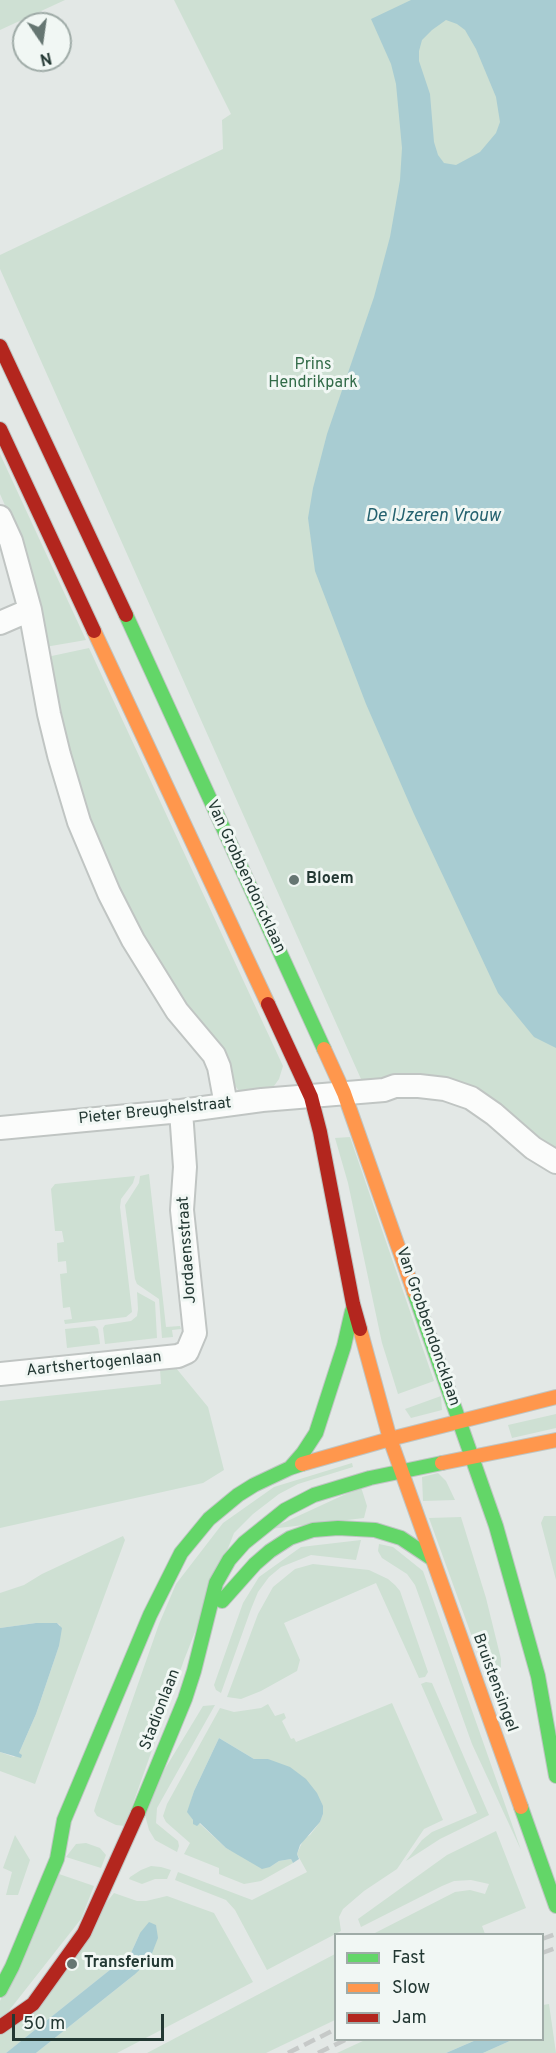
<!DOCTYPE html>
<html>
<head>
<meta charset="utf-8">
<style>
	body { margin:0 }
	#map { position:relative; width:556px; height:2053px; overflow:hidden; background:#e3e8e6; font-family:Overpass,sans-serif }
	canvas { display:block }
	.legend { position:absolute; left:334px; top:1933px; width:210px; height:108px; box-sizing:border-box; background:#f1f7f4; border:2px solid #9faba7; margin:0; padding:8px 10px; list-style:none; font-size:18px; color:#233833 }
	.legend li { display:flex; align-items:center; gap:12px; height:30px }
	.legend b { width:30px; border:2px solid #9faba7 }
	.north { position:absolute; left:12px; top:12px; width:60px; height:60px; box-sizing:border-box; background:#f1f7f4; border:2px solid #9faba7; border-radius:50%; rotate:167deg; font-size:16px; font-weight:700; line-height:24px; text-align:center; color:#233833 }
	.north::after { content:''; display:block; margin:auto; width:21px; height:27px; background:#667672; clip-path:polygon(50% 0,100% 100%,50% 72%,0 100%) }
	.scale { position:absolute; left:12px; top:2014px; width:152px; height:27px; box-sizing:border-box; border:3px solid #233833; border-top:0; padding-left:8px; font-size:18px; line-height:21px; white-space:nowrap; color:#233833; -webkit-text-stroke:4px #f1f7f4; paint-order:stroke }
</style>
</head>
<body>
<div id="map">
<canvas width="556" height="2053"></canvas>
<ul class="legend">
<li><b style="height:8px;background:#63d668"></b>Fast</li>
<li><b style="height:8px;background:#ff974d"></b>Slow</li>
<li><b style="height:8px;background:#b3261e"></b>Jam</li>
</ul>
<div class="north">N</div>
<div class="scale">50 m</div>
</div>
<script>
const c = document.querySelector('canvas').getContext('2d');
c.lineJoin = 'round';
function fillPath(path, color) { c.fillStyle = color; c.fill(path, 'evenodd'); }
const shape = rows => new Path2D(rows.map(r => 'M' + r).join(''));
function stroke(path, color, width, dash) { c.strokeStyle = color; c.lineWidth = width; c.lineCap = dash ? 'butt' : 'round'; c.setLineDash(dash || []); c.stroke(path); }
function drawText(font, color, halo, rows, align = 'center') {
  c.font = font + ' Overpass,sans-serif'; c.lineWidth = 6; c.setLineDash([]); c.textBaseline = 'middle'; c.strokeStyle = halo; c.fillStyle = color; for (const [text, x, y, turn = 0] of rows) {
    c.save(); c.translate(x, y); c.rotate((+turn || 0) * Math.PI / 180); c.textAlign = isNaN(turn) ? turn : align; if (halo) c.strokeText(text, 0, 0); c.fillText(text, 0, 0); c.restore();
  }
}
fillPath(shape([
	[0,0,65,0,0,30],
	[174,0,556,0,556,1153,481,1098,365,1088,0,269,0,255,223,149,222,120,231,114],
	[0,454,86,640,45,647,11,519,0,494],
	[89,648,283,1066,279,1079,274,1086,265,1091,249,1093,239,1091,233,1083,141,936,108,865,76,786,47,657],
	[350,1137,434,1381,398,1394,382,1343,348,1183,335,1138],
	[149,1174,166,1327,180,1326,181,1329,172,1330,173,1337,162,1338,159,1299,137,1284,135,1279,125,1205,139,1183,140,1176],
	[135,1176,133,1183,121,1199,120,1207,132,1312,126,1317,65,1324,64,1320,72,1319,70,1307,63,1308,60,1274,67,1273,66,1261,58,1262,57,1243,64,1242,62,1231,55,1231,51,1189,55,1184],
	[137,1292,155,1302,157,1338,105,1344,103,1328,105,1325,131,1321,137,1316,138,1309],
	[95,1326,98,1329,100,1344,67,1348,65,1329],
	[176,1368,208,1407,224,1470,203,1483,0,1528,0,1401,161,1384,160,1369],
	[441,1396,442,1410,411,1418,405,1409],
	[556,1414,556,1428,512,1438,508,1425],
	[352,1463,353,1467,298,1484,279,1494,253,1514,234,1533,184,1660,125,1826,116,1825,97,1816,94,1811,96,1804,159,1624,176,1584,223,1523,274,1487],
	[438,1473,446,1481,455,1500,423,1501,422,1477],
	[361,1487,367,1506,364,1518,270,1529],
	[544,1516,556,1516,556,1580,541,1523],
	[461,1517,486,1598,501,1659,501,1667,498,1674,488,1681,429,1518],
	[123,1536,125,1540,35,1784,0,1771,0,1752,14,1757,19,1753,36,1714,59,1646,60,1625,57,1623,36,1623,0,1628,0,1593,24,1585,42,1574],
	[361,1540,356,1560,311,1555,281,1567,269,1577,258,1592,251,1609,221,1693,216,1690,214,1685,243,1603,259,1577,301,1547],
	[379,1544,393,1547,423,1571,521,1850,472,1744,415,1585,407,1574,382,1558,378,1551],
	[313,1564,369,1570,388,1579,395,1585,400,1591,428,1672,425,1677,419,1678,376,1583,284,1623,300,1660,297,1671,261,1691,241,1699,227,1697,258,1614,273,1587,295,1569],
	[426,1682,432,1683,489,1815,440,1839,406,1861,422,1840,432,1832,477,1813,421,1684],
	[392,1703,443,1820,424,1829,397,1869,364,1891,343,1909,339,1917,341,1931,267,1970,235,1910,226,1900,175,1880,178,1872,252,1900,307,1872,297,1854,304,1838,310,1835,320,1822,323,1814,268,1759,254,1759,219,1738,194,1791,188,1812,193,1820,194,1824,199,1823,226,1848,238,1854,270,1867,279,1861,291,1859,293,1863,261,1881,244,1884,219,1874,219,1868,184,1854,190,1843,166,1822,163,1816,167,1804,220,1708,234,1712,261,1708,268,1704,275,1716,284,1713,286,1718,282,1721,291,1739,294,1738,296,1742],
	[215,1705,157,1808,156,1823,178,1841,179,1846,177,1852,155,1840,149,1830,145,1815,160,1777,203,1706],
	[496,1831,526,1908,482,1926,485,1934,373,1934,455,1892,470,1890,485,1894,489,1884,471,1880,454,1881,442,1886,361,1927,358,1919,447,1855],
	[15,1835,30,1860,18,1895,6,1895,12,1872,3,1868],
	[86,1843,100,1848,106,1855,101,1868,66,1857,76,1844],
	[151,1866,161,1867,171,1870,167,1879,155,1879,142,1884,129,1879,130,1877,141,1870],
	[59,1874,94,1886,81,1919,0,2022,0,2001],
	[114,1893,137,1901,146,1901,167,1896,214,1913,253,1982,117,2053,36,2053,134,1975,140,1933,131,1953,6,2053,0,2053,0,2035],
	[335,1954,335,2020,266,2053,147,2053],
	[549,2004,556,2053,483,2053,512,2040,542,2040,543,2005],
	[365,2040,476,2040,446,2053,337,2053]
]), '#cee0d3');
fillPath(shape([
	[411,0,556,0,556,1048,534,1037,498,993,414,814,366,704,315,571,308,518,313,488,327,434,374,297,390,237,400,180,402,148,396,84,391,64,371,19],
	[446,20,457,24,465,30,476,49,496,97,500,122,496,133,480,152,456,165,444,163,438,155,434,142,430,94,419,61,419,51,422,40,432,30],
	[36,1623,57,1623,62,1628,59,1646,36,1714,19,1753,22,1755,21,1758,0,1752,0,1628],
	[219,1738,254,1759,268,1759,290,1767,306,1779,317,1793,323,1806,323,1814,320,1822,300,1845,297,1854,299,1859,293,1863,291,1859,279,1861,270,1867,262,1869,226,1848,200,1823,197,1826,193,1824,193,1820,187,1812,194,1791],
	[149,1922,156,1925,158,1938,149,1961,134,1975,36,2053,6,2053,131,1953,140,1933],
	[476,2040,512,2040,483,2053,446,2053]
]), '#a8ccd2');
const street = shape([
	[0,517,11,541,30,610,49,714,59,755,79,822,109,893,133,940,177,1011,214,1055,219,1067,226,1105],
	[0,623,30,610],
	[0,1128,181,1111,262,1100,384,1090,395,1086,419,1086,445,1089,471,1098,494,1114,533,1148,556,1162],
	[0,1374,178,1356,187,1352,195,1333,182,1210,185,1167,181,1111]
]);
const fast = shape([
	[126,615,324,1049],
	[414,1292,496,1526,538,1676,556,1776],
	[290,1468,303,1453,316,1433,344,1346,352,1311],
	[222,1601,255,1564,270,1551,290,1538,313,1530,338,1528,375,1530,401,1538,431,1558],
	[521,1807,556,1906],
	[138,1813,185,1699,194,1671,216,1583,229,1560,244,1543,285,1510,314,1495,370,1478,442,1463],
	[0,1990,12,1967,57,1859,64,1820,150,1615,181,1553,209,1519,238,1495,254,1485,290,1468,302,1464]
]);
const slow = shape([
	[94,631,268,1004],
	[324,1049,344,1093,414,1292],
	[360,1329,390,1439,521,1807],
	[442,1463,556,1440],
	[302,1464,390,1439,556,1397]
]);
const jam = shape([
	[0,346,126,615],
	[0,429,94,631],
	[268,1004,311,1097,320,1132,353,1304,360,1329],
	[0,2027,33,2004,84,1933,138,1813]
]);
stroke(street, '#c0c5c3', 26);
stroke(fast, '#bfc5c3', 16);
stroke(slow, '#bfc5c3', 16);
stroke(jam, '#bfc5c3', 16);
stroke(street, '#fbfcfb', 22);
stroke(fast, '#63d668', 14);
stroke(slow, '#ff974d', 14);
stroke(jam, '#b3261e', 14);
stroke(shape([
	[542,1939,556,1934],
	[542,1953,556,1948],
	[288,2053,336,2029],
	[318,2053,345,2040]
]), '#c6c9c8', 4.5, [12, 6]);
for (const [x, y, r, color] of [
	[294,880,6,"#667672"],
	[72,1964,6,"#667672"]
]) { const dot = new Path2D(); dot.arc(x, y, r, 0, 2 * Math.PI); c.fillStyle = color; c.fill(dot); stroke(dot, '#f1f7f4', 2); }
drawText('16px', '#326b48', '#f1f7f4', [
	["Prins",313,366],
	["Hendrikpark",313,384]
]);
drawText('16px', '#233833', '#f1f7f4', [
	["Van Grobbendoncklaan",245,877,65],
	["Pieter Breughelstraat",155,1112,-6],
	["Jordaensstraat",188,1250,-94],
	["Van Grobbendoncklaan",427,1327,71],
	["Aartshertogenlaan",94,1365,-6],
	["Bruistensingel",494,1683,70],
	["Stadionlaan",161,1710,-69]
]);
drawText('bold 16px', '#233833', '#f1f7f4', [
	["Bloem",306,880],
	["Transferium",84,1964]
], 'left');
drawText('italic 18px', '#24616e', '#f1f7f4', [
	["De IJzeren Vrouw",433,517]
]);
</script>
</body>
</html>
